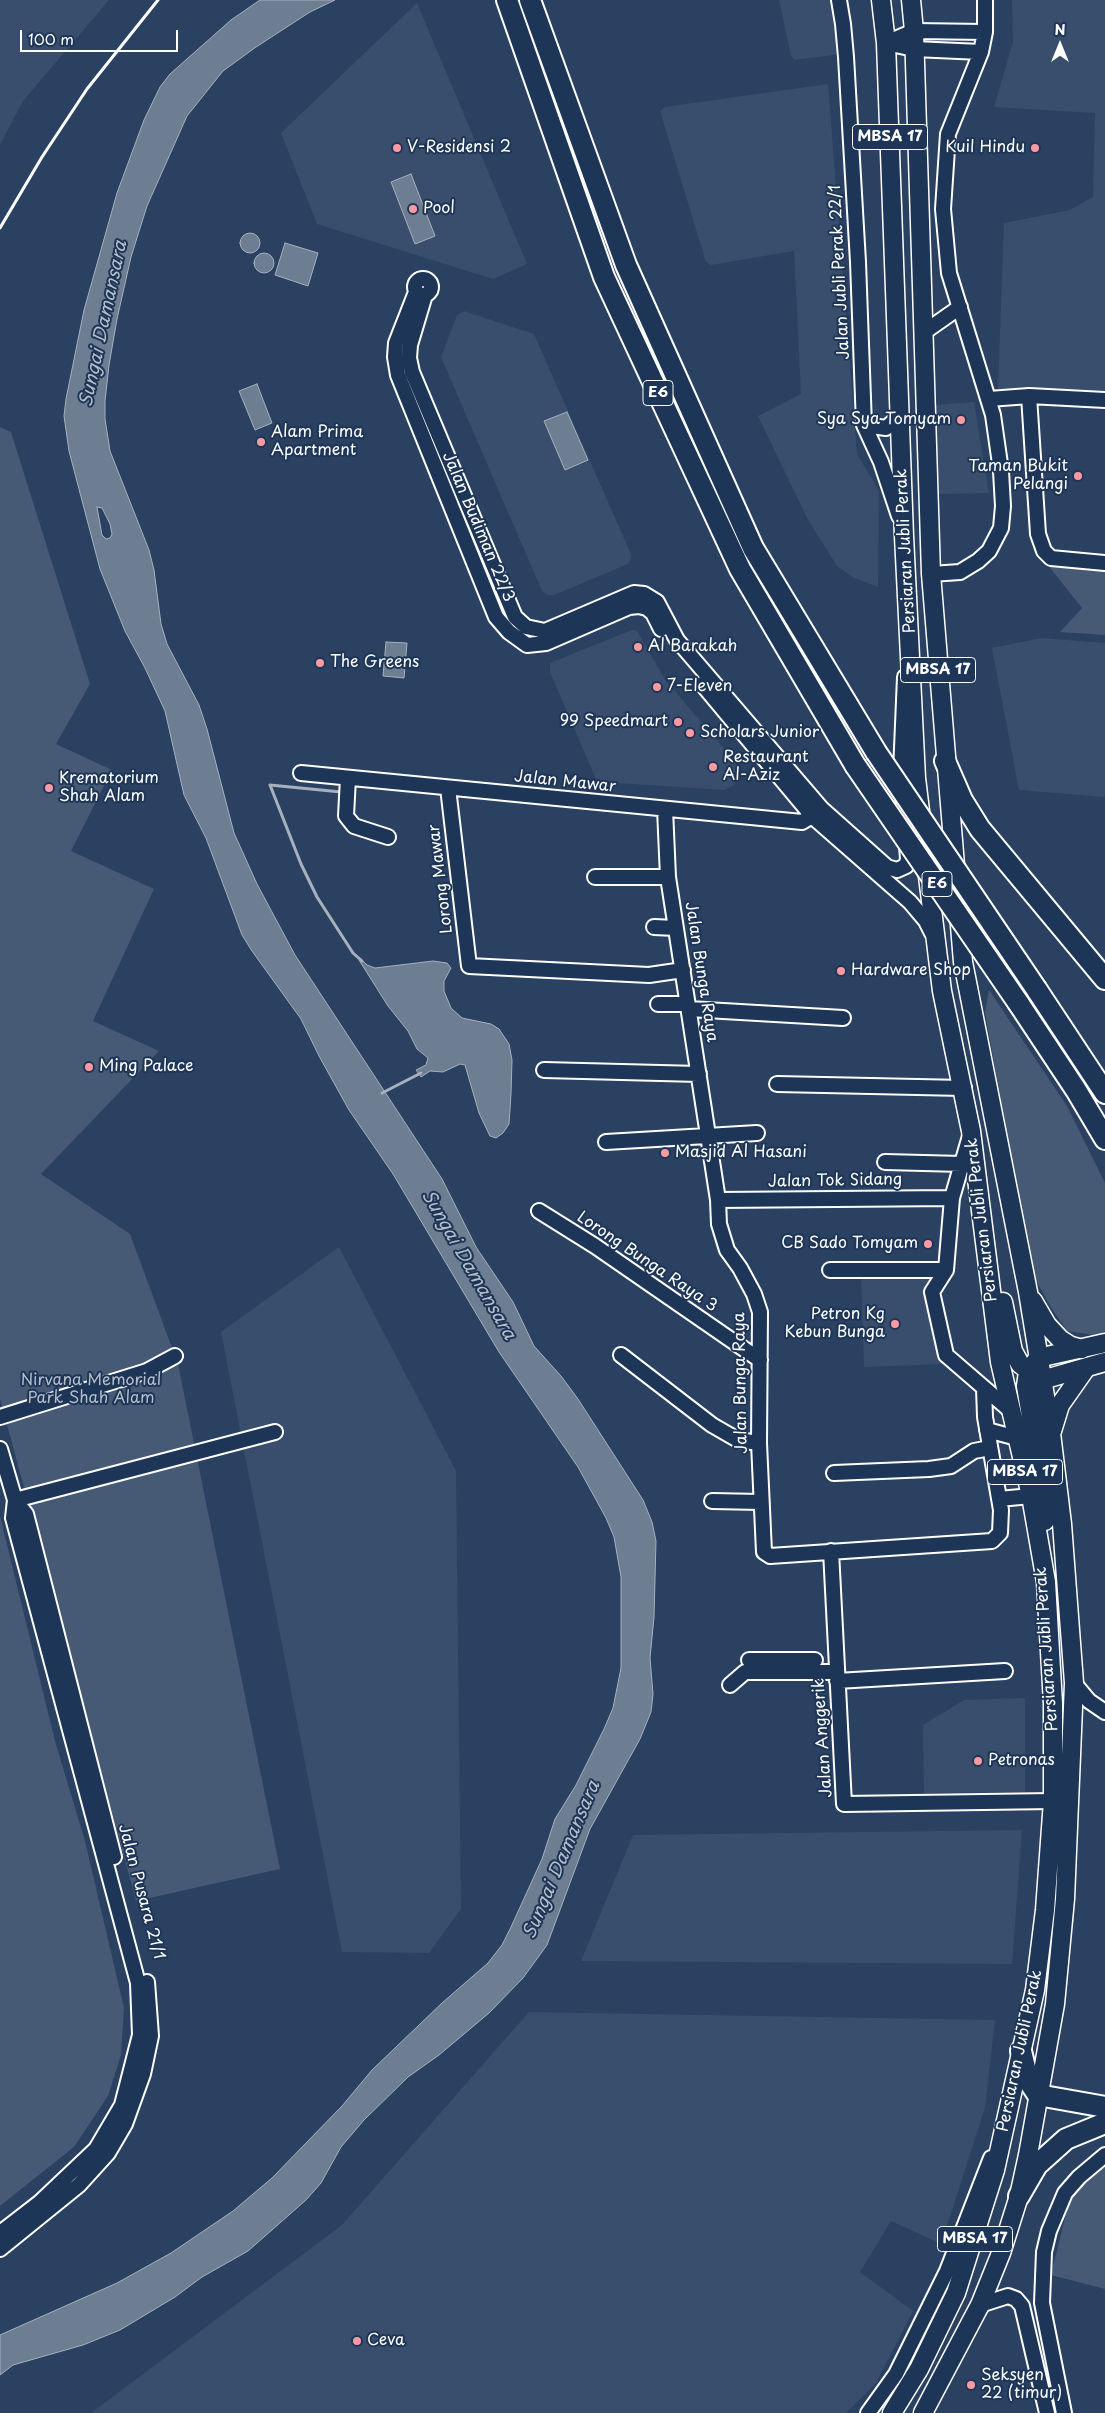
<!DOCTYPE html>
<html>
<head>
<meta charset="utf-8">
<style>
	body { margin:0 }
	#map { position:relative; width:1105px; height:2413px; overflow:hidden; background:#2a4161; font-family:"Playpen Sans",sans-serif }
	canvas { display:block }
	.north { position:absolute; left:1035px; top:20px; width:50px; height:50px; -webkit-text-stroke:4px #1d3557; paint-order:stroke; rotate:0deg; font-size:14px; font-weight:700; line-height:20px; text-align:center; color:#fff }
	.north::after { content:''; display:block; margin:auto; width:18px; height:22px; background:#fff; clip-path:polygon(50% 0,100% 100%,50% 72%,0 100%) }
	.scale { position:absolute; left:20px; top:30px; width:158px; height:22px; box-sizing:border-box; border:2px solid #fff; border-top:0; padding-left:6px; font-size:15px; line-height:18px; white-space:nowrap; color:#fff; -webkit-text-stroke:4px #1d3557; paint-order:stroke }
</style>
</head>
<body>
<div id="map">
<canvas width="1105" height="2413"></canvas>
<div class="north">N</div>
<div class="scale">100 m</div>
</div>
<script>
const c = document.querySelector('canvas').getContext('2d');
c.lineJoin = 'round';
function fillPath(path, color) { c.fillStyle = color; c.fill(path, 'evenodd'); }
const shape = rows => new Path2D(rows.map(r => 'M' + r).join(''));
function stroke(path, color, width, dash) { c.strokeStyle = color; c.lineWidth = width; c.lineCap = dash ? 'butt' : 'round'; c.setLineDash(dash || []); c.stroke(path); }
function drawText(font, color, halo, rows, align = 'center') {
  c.font = font + ' "Playpen Sans",sans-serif'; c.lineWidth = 4; c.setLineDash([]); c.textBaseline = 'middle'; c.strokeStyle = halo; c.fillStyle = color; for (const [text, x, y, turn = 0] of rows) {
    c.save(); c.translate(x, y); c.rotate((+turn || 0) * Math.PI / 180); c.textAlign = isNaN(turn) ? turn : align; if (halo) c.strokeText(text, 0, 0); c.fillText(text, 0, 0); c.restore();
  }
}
fillPath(shape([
	[0,0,109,0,23,101,0,145],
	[779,0,834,0,841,54,794,60,791,56],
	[1012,0,1105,0,1105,392,998,389,1004,223,1070,210,1093,197,1095,113,994,107,1013,42],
	[417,3,527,264,493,279,317,224,281,133],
	[828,84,857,454,879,491,878,587,854,578,837,566,807,518,758,416,801,394,794,251,711,265,706,262,660,111,665,107],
	[464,311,534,334,631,554,631,559,628,564,554,595,547,595,542,591,441,357,457,315],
	[974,402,989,493,938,494,935,405],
	[632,630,637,631,666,681,740,767,734,785,725,790,601,782,595,777,550,672,550,663],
	[1042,638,1105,643,1105,797,1019,790,992,648],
	[339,1247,456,1471,461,1909,429,1953,342,1952,221,1332],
	[861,1272,926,1272,944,1364,864,1367],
	[1025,1698,1025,1792,924,1793,923,1725,964,1700],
	[1022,1830,1012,1964,581,1961,633,1835],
	[529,2012,995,2020,985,2108,941,2244,891,2221,860,2272,913,2311,876,2383,846,2413,91,2413,342,2225]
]), '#394e6c');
fillPath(shape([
	[0,427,11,432,90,684,56,744,112,770,71,851,154,889,93,1021,159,1051,41,1174,130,1234,178,1364,280,1869,136,1901,0,1399],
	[1047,564,1105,568,1105,635,1060,632,1082,608],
	[989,990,1067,1106,1105,1183,1105,1332,1093,1335,1067,1331,1052,1309,1033,1275,985,1013],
	[0,1516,55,1741,85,1841,124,2008,121,2055,108,2096,74,2147,0,2206],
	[1105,2165,1105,2289,1051,2275,1070,2197,1099,2168]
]), '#465975');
const water = shape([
	[260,0,335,0,310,12,256,47,223,71,187,116,147,206,131,257,117,319,109,365,105,401,105,419,110,451,149,550,154,570,161,624,167,644,199,705,207,729,234,833,257,884,295,955,442,1179,476,1247,513,1302,534,1346,561,1376,578,1399,643,1500,652,1522,656,1541,654,1617,650,1658,653,1694,651,1712,640,1739,590,1829,547,1945,523,1978,489,2013,439,2055,408,2077,364,2120,341,2147,321,2183,306,2200,248,2251,202,2277,175,2297,120,2330,83,2345,13,2365,0,2375,0,2335,117,2283,171,2253,233,2211,272,2178,342,2106,372,2070,442,2003,488,1963,502,1945,511,1927,542,1859,555,1819,576,1785,604,1729,613,1708,621,1668,621,1577,614,1537,606,1518,578,1467,499,1352,393,1174,349,1110,319,1056,301,1019,252,951,242,935,206,838,184,795,165,711,145,668,125,631,100,569,69,451,64,416,66,399,84,310,117,193,144,120,160,87,170,74,231,20,260,0],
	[97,507,102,508,110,524,112,534,110,538,106,539,102,535,97,507],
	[411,174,435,236,415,244,391,182,411,174],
	'240 243a10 10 0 1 1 20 0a10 10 0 1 1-20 0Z',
	[285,243,318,253,308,286,275,275,285,243],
	'254 263a10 10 0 1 1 20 0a10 10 0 1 1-20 0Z',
	[257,384,272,423,255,430,239,391,257,384],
	[567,412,588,460,565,470,544,421,567,412],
	[386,642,407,643,404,678,383,676,386,642],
	[361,959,367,965,375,968,433,961,447,963,451,968,444,981,444,991,451,1008,462,1018,491,1024,499,1029,509,1044,512,1060,511,1094,509,1124,503,1133,496,1138,490,1136,479,1113,465,1065,460,1064,443,1072,430,1071,421,1077,416,1070,426,1065,428,1058,417,1049,408,1031,388,1006,359,960,361,959]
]);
fillPath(water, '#6d7d92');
stroke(water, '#a7b1be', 1);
stroke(shape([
	[341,792,270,785,301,864,317,897,353,953,362,961],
	[382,1093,421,1073]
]), '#a7b1be', 3);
const minor = shape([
	[839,0,843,24,846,57,858,262,864,425,881,462,899,516],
	[886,43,914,31,985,32],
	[886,43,914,49,981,52],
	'415 287a8 8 0 1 1 16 0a8 8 0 1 1-16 0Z',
	[416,292,396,343,395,357,398,375,496,617,509,632,527,645,546,643,629,607,639,606,647,608,653,613,661,629],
	[425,295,410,345,409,358,412,372,515,617,526,627,545,631,634,593,644,594,657,602,677,640,822,809,887,867,897,870,906,866,908,859,901,772,905,677],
	[923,333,960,307],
	[1029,396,1038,534,1044,551,1051,558,1105,563],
	[989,399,1029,396,1105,400],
	[864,425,886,428,900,416],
	[931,574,960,572,978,561,989,551,1001,528,1003,506,1001,471,993,415,949,273,943,209,948,134,981,52,985,32,985,0],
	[702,684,813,817,910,902,926,921,932,933],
	[301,773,802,822,819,812],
	[348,778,346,816,354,826,388,837],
	[448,788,469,966,649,975,683,970],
	[665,809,668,877,718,1200,719,1224,727,1250,740,1268,754,1294,760,1312,759,1443,764,1552,770,1556,992,1541,1000,1533,1001,1510,985,1417,984,1388],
	[595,877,668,877],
	[654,927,676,928],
	[658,1004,688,1004],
	[689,1009,843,1018],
	[544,1070,699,1074],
	[777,1084,964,1088],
	[970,1136,952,1198,946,1270,932,1292,946,1355,1012,1412],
	[606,1142,757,1133],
	[885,1162,962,1164],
	[718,1200,952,1198],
	[539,1211,595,1246,760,1360],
	[830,1270,946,1270],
	[621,1355,712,1425,738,1440,759,1443],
	[0,1417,147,1371,175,1356],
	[987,1430,1017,1438],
	[0,1449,15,1500,13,1518,138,1983,140,2035,122,2105,96,2149,39,2203,0,2233],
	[834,1473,929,1469,951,1466,974,1451,990,1448],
	[999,1499,1031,1496],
	[15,1500,26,1514,114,1857],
	[15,1500,275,1432],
	[712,1501,761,1502],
	[831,1551,844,1804,1053,1801],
	[749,1660,815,1660],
	[837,1681,1005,1671],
	[1074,1683,1089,1701,1105,1712],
	[730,1685,745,1672,837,1672],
	[0,2249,79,2185,108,2153,125,2124,143,2074,151,2036,147,1982],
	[980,2305,1008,2296,1016,2299,1022,2306,1047,2413],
	[868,2413,896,2374,947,2271,991,2158],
	[1064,2413,1042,2303,1044,2252,1049,2231,1065,2193,1079,2177,1105,2155]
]);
const major = shape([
	[881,0,886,43,904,536,916,778,942,991,971,1131,1000,1362,1031,1496,1046,1582,1053,1704,1053,1801,1045,1910,1035,1990,995,2170,956,2293,919,2369,892,2413],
	[911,0,914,31,931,574,963,962,1028,1292,1051,1433,1062,1524,1074,1683,1065,1899,1055,2004,1028,2155,1019,2196,1001,2253,980,2305,923,2413],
	[1033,1301,1047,1325,1060,1339,1071,1346,1082,1349],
	[1003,1302,1013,1351,1020,1364,1037,1377],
	[1038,1358,1028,1372,1026,1386,1042,1483,1045,1521],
	[1038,1358,1105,1343],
	[1042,1380,1105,1362],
	[1052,1431,1060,1405,1086,1368]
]);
const highway = shape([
	[507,0,604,277,740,569,855,765],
	[530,0,626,265,753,548,876,752],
	[945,761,962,800,980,829,1105,979],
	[1037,990,1105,1093],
	[1019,1004,1076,1090,1105,1139],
	[1021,2051,1028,2080,1038,2095,1105,2107],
	[1019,2196,1037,2165,1066,2139,1105,2123]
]);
stroke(minor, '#fff', 18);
stroke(major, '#fff', 21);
stroke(highway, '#fff', 24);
stroke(minor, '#1d3557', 14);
stroke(major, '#1d3557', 18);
stroke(highway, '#1d3557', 20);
stroke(shape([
	[0,228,42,157,87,89,158,0]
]), '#fff', 3);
const highwayBridge = shape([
	[876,752,1037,990],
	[855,765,1019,1004]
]);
stroke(highwayBridge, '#fff', 24, []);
stroke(highwayBridge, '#1d3557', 20);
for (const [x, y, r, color] of [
	[397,148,5,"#ff9aa2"],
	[1035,148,5,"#ff9aa2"],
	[413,209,5,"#ff9aa2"],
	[961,420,5,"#ff9aa2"],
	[261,442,5,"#ff9aa2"],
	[1078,476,5,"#ff9aa2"],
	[638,647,5,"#ff9aa2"],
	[320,663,5,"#ff9aa2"],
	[657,687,5,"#ff9aa2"],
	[678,722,5,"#ff9aa2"],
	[690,733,5,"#ff9aa2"],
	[713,767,5,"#ff9aa2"],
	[49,788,5,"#ff9aa2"],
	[841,971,5,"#ff9aa2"],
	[89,1067,5,"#ff9aa2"],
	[665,1153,5,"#ff9aa2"],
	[928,1244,5,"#ff9aa2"],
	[895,1324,5,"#ff9aa2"],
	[978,1761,5,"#ff9aa2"],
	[357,2341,5,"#ff9aa2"],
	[971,2385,5,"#ff9aa2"]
]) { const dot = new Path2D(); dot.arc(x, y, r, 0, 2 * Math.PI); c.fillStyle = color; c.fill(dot); stroke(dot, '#1d3557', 2); }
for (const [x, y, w] of [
	[890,137,75],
	[658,393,30],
	[938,670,75],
	[937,884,30],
	[1025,1472,75],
	[975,2239,75]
]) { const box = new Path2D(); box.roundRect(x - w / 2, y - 12.5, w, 25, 4); c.fillStyle = '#1d3557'; c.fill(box); stroke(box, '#fff', 1); }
drawText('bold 15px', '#fff', null, [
	["MBSA 17",890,137],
	["E6",658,393],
	["MBSA 17",938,670],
	["E6",937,884],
	["MBSA 17",1025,1472],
	["MBSA 17",975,2239]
]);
drawText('16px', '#fff', '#1d3557', [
	["V-Residensi 2",407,148],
	["Kuil Hindu",1025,148,"right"],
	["Pool",423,209],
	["Sya Sya Tomyam",951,420,"right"],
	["Alam Prima",271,433],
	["Apartment",271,451],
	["Taman Bukit",1068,467,"right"],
	["Pelangi",1068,485,"right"],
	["Al Barakah",648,647],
	["The Greens",330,663],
	["7-Eleven",667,687],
	["99 Speedmart",668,722,"right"],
	["Scholars Junior",700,733],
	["Restaurant",723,758],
	["Al-Aziz",723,776],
	["Krematorium",59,779],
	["Shah Alam",59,797],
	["Hardware Shop",851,971],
	["Ming Palace",99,1067],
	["Masjid Al Hasani",675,1153],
	["CB Sado Tomyam",918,1244,"right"],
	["Petron Kg",885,1315,"right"],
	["Kebun Bunga",885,1333,"right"],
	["Petronas",988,1761],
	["Ceva",367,2341],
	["Seksyen",981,2376],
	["22 (timur)",981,2394]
], 'left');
drawText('16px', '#fff', '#1d3557', [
	["Jalan Jubli Perak 22/1",840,272,-93],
	["Jalan Budiman 22/3",478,527,67],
	["Persiaran Jubli Perak",906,551,-93],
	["Jalan Mawar",565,782,6],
	["Lorong Mawar",441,879,-97],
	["Jalan Bunga Raya",701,972,81],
	["Jalan Tok Sidang",835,1181,-1],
	["Persiaran Jubli Perak",982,1220,-97],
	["Lorong Bunga Raya 3",647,1262,34],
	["Jalan Bunga Raya",741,1383,-91],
	["Persiaran Jubli Perak",1047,1649,-94],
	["Jalan Anggerik",823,1738,-94],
	["Jalan Pusara 21/1",141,1892,75],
	["Persiaran Jubli Perak",1020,2051,-78]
]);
drawText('16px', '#b5bdc8', '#1d3557', [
	["Nirvana Memorial",91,1381],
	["Park Shah Alam",91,1399]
]);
drawText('italic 18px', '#b6bec8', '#1d3557', [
	["Sungai Damansara",104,324,-78],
	["Sungai Damansara",468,1265,60],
	["Sungai Damansara",562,1860,-67]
]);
</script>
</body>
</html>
